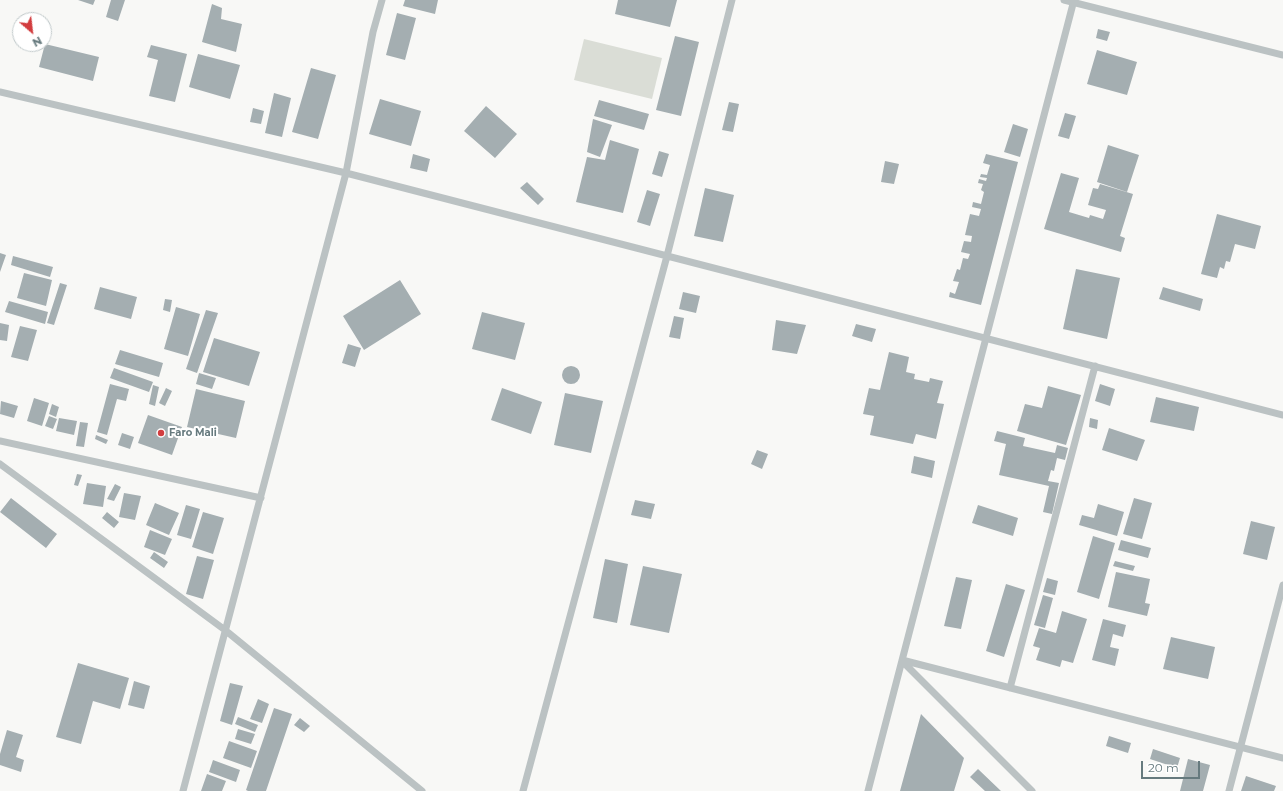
<!DOCTYPE html>
<html>
<head>
<meta charset="utf-8">
<style>
	body { margin:0 }
	#map { position:relative; width:1283px; height:791px; overflow:hidden; background:#f8f8f6; font-family:Montserrat,sans-serif }
	canvas { display:block }
	.north { position:absolute; left:12px; top:12px; width:40px; height:40px; box-sizing:border-box; background:#fff; border:1px solid #c2cacb; border-radius:50%; rotate:152deg; font-size:11px; font-weight:700; line-height:16px; text-align:center; color:#667a7e }
	.north::after { content:''; display:block; margin:auto; width:14px; height:18px; background:#d23d3f; clip-path:polygon(50% 0,100% 100%,50% 72%,0 100%) }
	.scale { position:absolute; left:1141px; top:761px; width:59px; height:18px; box-sizing:border-box; border:2px solid #667a7e; border-top:0; padding-left:5px; font-size:12px; line-height:14px; white-space:nowrap; color:#667a7e; -webkit-text-stroke:3px #fff; paint-order:stroke }
</style>
</head>
<body>
<div id="map">
<canvas width="1283" height="791"></canvas>
<div class="north">N</div>
<div class="scale">20 m</div>
</div>
<script>
const c = document.querySelector('canvas').getContext('2d');
c.lineJoin = 'round';
function fillPath(path, color) { c.fillStyle = color; c.fill(path, 'evenodd'); }
const shape = rows => new Path2D(rows.map(r => 'M' + r).join(''));
function stroke(path, color, width, dash) { c.strokeStyle = color; c.lineWidth = width; c.lineCap = dash ? 'butt' : 'round'; c.setLineDash(dash || []); c.stroke(path); }
function drawText(font, color, halo, rows, align = 'center') {
  c.font = font + ' Montserrat,sans-serif'; c.lineWidth = 4; c.setLineDash([]); c.textBaseline = 'middle'; c.strokeStyle = halo; c.fillStyle = color; for (const [text, x, y, turn = 0] of rows) {
    c.save(); c.translate(x, y); c.rotate((+turn || 0) * Math.PI / 180); c.textAlign = isNaN(turn) ? turn : align; if (halo) c.strokeText(text, 0, 0); c.fillText(text, 0, 0); c.restore();
  }
}
fillPath(shape([
	[584,39,662,58,652,99,574,80]
]), '#daddd6');
fillPath(shape([
	[78,0,95,0,93,5],
	[111,0,125,0,118,21,106,17],
	[405,0,438,0,435,14,403,6],
	[618,0,677,0,670,27,615,14],
	[212,4,222,8,221,19,242,24,236,52,202,42],
	[397,13,416,18,405,60,386,55],
	[1098,29,1110,32,1107,41,1096,38],
	[675,36,699,42,681,116,656,110],
	[45,44,99,57,93,81,39,67],
	[151,45,187,54,175,102,149,96,158,60,147,57],
	[1097,50,1137,62,1127,95,1087,84],
	[198,54,240,65,230,99,189,87],
	[311,68,336,75,318,139,292,132],
	[274,93,291,98,282,137,265,133],
	[380,99,421,111,411,146,369,134],
	[599,100,649,114,644,130,594,116],
	[729,102,739,104,733,132,722,130],
	[486,106,517,134,495,158,464,131],
	[253,108,264,111,261,124,250,122],
	[1065,113,1076,116,1069,139,1058,136],
	[593,119,612,125,600,157,587,152],
	[1013,124,1028,129,1020,157,1004,152],
	[610,140,639,149,623,213,576,202,587,157,605,160],
	[1108,145,1139,155,1127,192,1097,182],
	[659,151,669,154,662,177,652,174],
	[413,154,430,159,427,172,410,168],
	[986,154,1018,162,981,305,949,297,950,292,955,294,959,282,953,281,957,269,960,270,963,258,968,259,970,254,961,252,964,241,971,242,972,236,965,235,970,214,979,216,981,209,972,207,973,202,981,204,984,192,981,190,983,184,978,183,979,179,986,181,987,178,980,177,981,174,987,175,990,165,983,163],
	[885,161,899,164,894,184,881,182],
	[1061,173,1079,178,1069,212,1089,218,1090,215,1103,219,1106,210,1088,205,1093,188,1098,189,1100,184,1133,194,1120,236,1125,238,1121,252,1044,229],
	[527,182,544,199,538,205,520,188],
	[705,188,734,195,723,242,694,236],
	[647,190,660,194,650,226,637,222],
	[1217,214,1261,226,1255,249,1235,244,1230,262,1226,261,1224,269,1220,267,1217,278,1201,274],
	[0,253,6,255,0,272],
	[13,256,53,267,50,277,11,265],
	[1076,269,1120,278,1107,339,1063,329],
	[24,273,52,280,46,306,17,298],
	[400,280,421,314,364,350,343,316],
	[60,283,67,285,54,325,47,323],
	[100,287,137,297,131,319,94,309],
	[1163,287,1203,299,1200,311,1159,299],
	[683,292,700,296,696,313,679,309],
	[165,299,172,300,170,312,163,310],
	[9,301,48,312,45,324,5,312],
	[176,307,200,314,188,356,164,349],
	[206,310,218,313,197,373,186,369],
	[482,312,525,323,515,360,472,349],
	[674,316,684,318,680,339,669,337],
	[776,320,806,325,797,354,772,350],
	[0,323,9,325,7,341,0,340],
	[856,324,876,329,872,342,852,336],
	[20,326,37,330,28,361,11,357],
	[214,338,260,352,249,386,203,372],
	[348,344,361,348,355,367,342,363],
	[120,350,163,363,159,377,115,364],
	[889,352,909,357,906,372,915,374,914,379,929,382,930,378,943,381,937,403,944,404,936,439,916,434,913,444,870,435,874,416,863,414,869,388,880,390],
	'562 375a9 9 0 1 1 18 0a9 9 0 1 1-18 0Z',
	[114,368,153,382,149,392,110,378],
	[199,373,216,378,212,389,196,384],
	[110,384,129,389,126,401,117,399,107,435,97,432],
	[1100,384,1115,389,1110,406,1095,401],
	[153,385,159,387,155,406,149,404],
	[1048,386,1081,395,1066,445,1017,431,1025,404,1042,408],
	[166,388,172,391,165,406,159,403],
	[502,388,542,402,531,434,491,420],
	[196,389,245,401,236,438,187,427],
	[565,393,603,401,591,453,554,445],
	[1156,397,1199,407,1194,431,1150,422],
	[34,398,49,403,42,426,27,421],
	[1,401,18,406,14,418,0,414],
	[52,404,59,407,56,417,49,414],
	[148,415,182,427,172,455,138,443],
	[49,416,57,419,53,429,45,426],
	[59,418,77,421,74,435,56,431],
	[1090,418,1098,420,1097,429,1089,427],
	[80,422,88,423,84,447,76,446],
	[1109,428,1145,440,1137,461,1102,450],
	[997,431,1025,438,1023,446,1055,453,1057,445,1068,448,1065,460,1057,458,1054,471,1051,470,1048,481,1059,483,1052,514,1043,512,1049,486,999,475,1006,444,994,441],
	[122,433,134,437,130,449,118,445],
	[96,435,108,440,106,444,95,439],
	[757,450,768,454,762,469,751,464],
	[914,456,935,461,932,478,911,473],
	[77,474,82,475,78,486,74,485],
	[87,483,106,486,103,507,83,504],
	[115,484,121,487,114,501,107,499],
	[124,493,141,496,135,520,119,517],
	[11,498,57,534,46,548,0,512],
	[1134,498,1152,503,1142,539,1123,534],
	[635,500,655,504,651,519,631,515],
	[155,503,179,513,169,535,146,525],
	[1098,504,1124,512,1117,536,1079,525,1082,515,1094,518],
	[186,505,200,509,191,539,177,535],
	[978,505,1018,518,1013,536,972,523],
	[107,512,119,522,114,528,102,518],
	[203,512,224,518,213,554,192,547],
	[1251,521,1275,527,1267,560,1243,554],
	[150,530,172,539,165,555,144,547],
	[1093,536,1115,543,1099,599,1077,592],
	[1121,540,1151,548,1148,558,1118,550],
	[154,552,168,562,164,568,150,558],
	[197,556,214,560,203,599,186,594],
	[605,559,628,564,617,623,593,618],
	[1115,561,1135,566,1133,571,1113,566],
	[643,566,682,574,669,633,630,625],
	[1116,572,1150,579,1145,603,1150,604,1147,616,1108,607],
	[956,577,972,580,961,629,944,626],
	[1047,578,1058,581,1055,595,1043,592],
	[1006,584,1025,590,1004,657,986,651],
	[1043,595,1053,598,1045,628,1034,625],
	[1062,611,1087,619,1073,663,1062,660,1060,667,1036,660,1040,648,1033,646,1039,628,1056,633],
	[1103,619,1126,625,1123,637,1113,634,1110,647,1119,649,1115,666,1092,660],
	[1171,637,1215,647,1208,679,1163,669],
	[78,663,129,678,120,709,93,701,81,744,56,737],
	[134,681,150,686,144,709,128,705],
	[230,683,243,686,232,725,220,721],
	[258,699,269,704,262,723,250,719],
	[274,708,292,714,266,791,248,791,246,790],
	[921,714,964,758,954,791,900,791],
	[238,717,258,725,255,732,235,724],
	[300,718,310,726,304,732,294,725],
	[238,729,255,734,251,744,235,739],
	[7,730,23,735,16,757,24,760,21,772,0,765,0,754],
	[1109,736,1131,743,1128,753,1106,746],
	[229,741,257,751,251,768,223,758],
	[1153,749,1180,758,1177,768,1150,759],
	[1188,759,1210,765,1203,791,1180,791],
	[213,760,240,770,236,782,209,772],
	[978,769,1001,791,985,791,970,777],
	[207,774,226,781,222,791,201,791],
	[1246,776,1276,786,1274,791,1241,791]
]), '#a4aeb1');
stroke(shape([
	[1064,0,1283,55],
	[0,92,346,173,1283,415],
	[0,441,261,498],
	[0,464,225,630,422,791],
	[902,660,1283,758],
	[902,661,1032,791],
	[1010,688,1095,366],
	[183,791,346,173,373,32,382,0],
	[523,791,667,256,732,0],
	[868,791,1074,0],
	[1229,791,1283,585]
]), '#bbc2c3', 7);
for (const [x, y, r, color] of [
	[161,433,4,"#d23d3f"]
]) { const dot = new Path2D(); dot.arc(x, y, r, 0, 2 * Math.PI); c.fillStyle = color; c.fill(dot); stroke(dot, '#fff', 1.5); }
drawText('bold 10px', '#667a7e', '#fff', [
	["Faro Mali",169,433]
], 'left');
</script>
</body>
</html>
